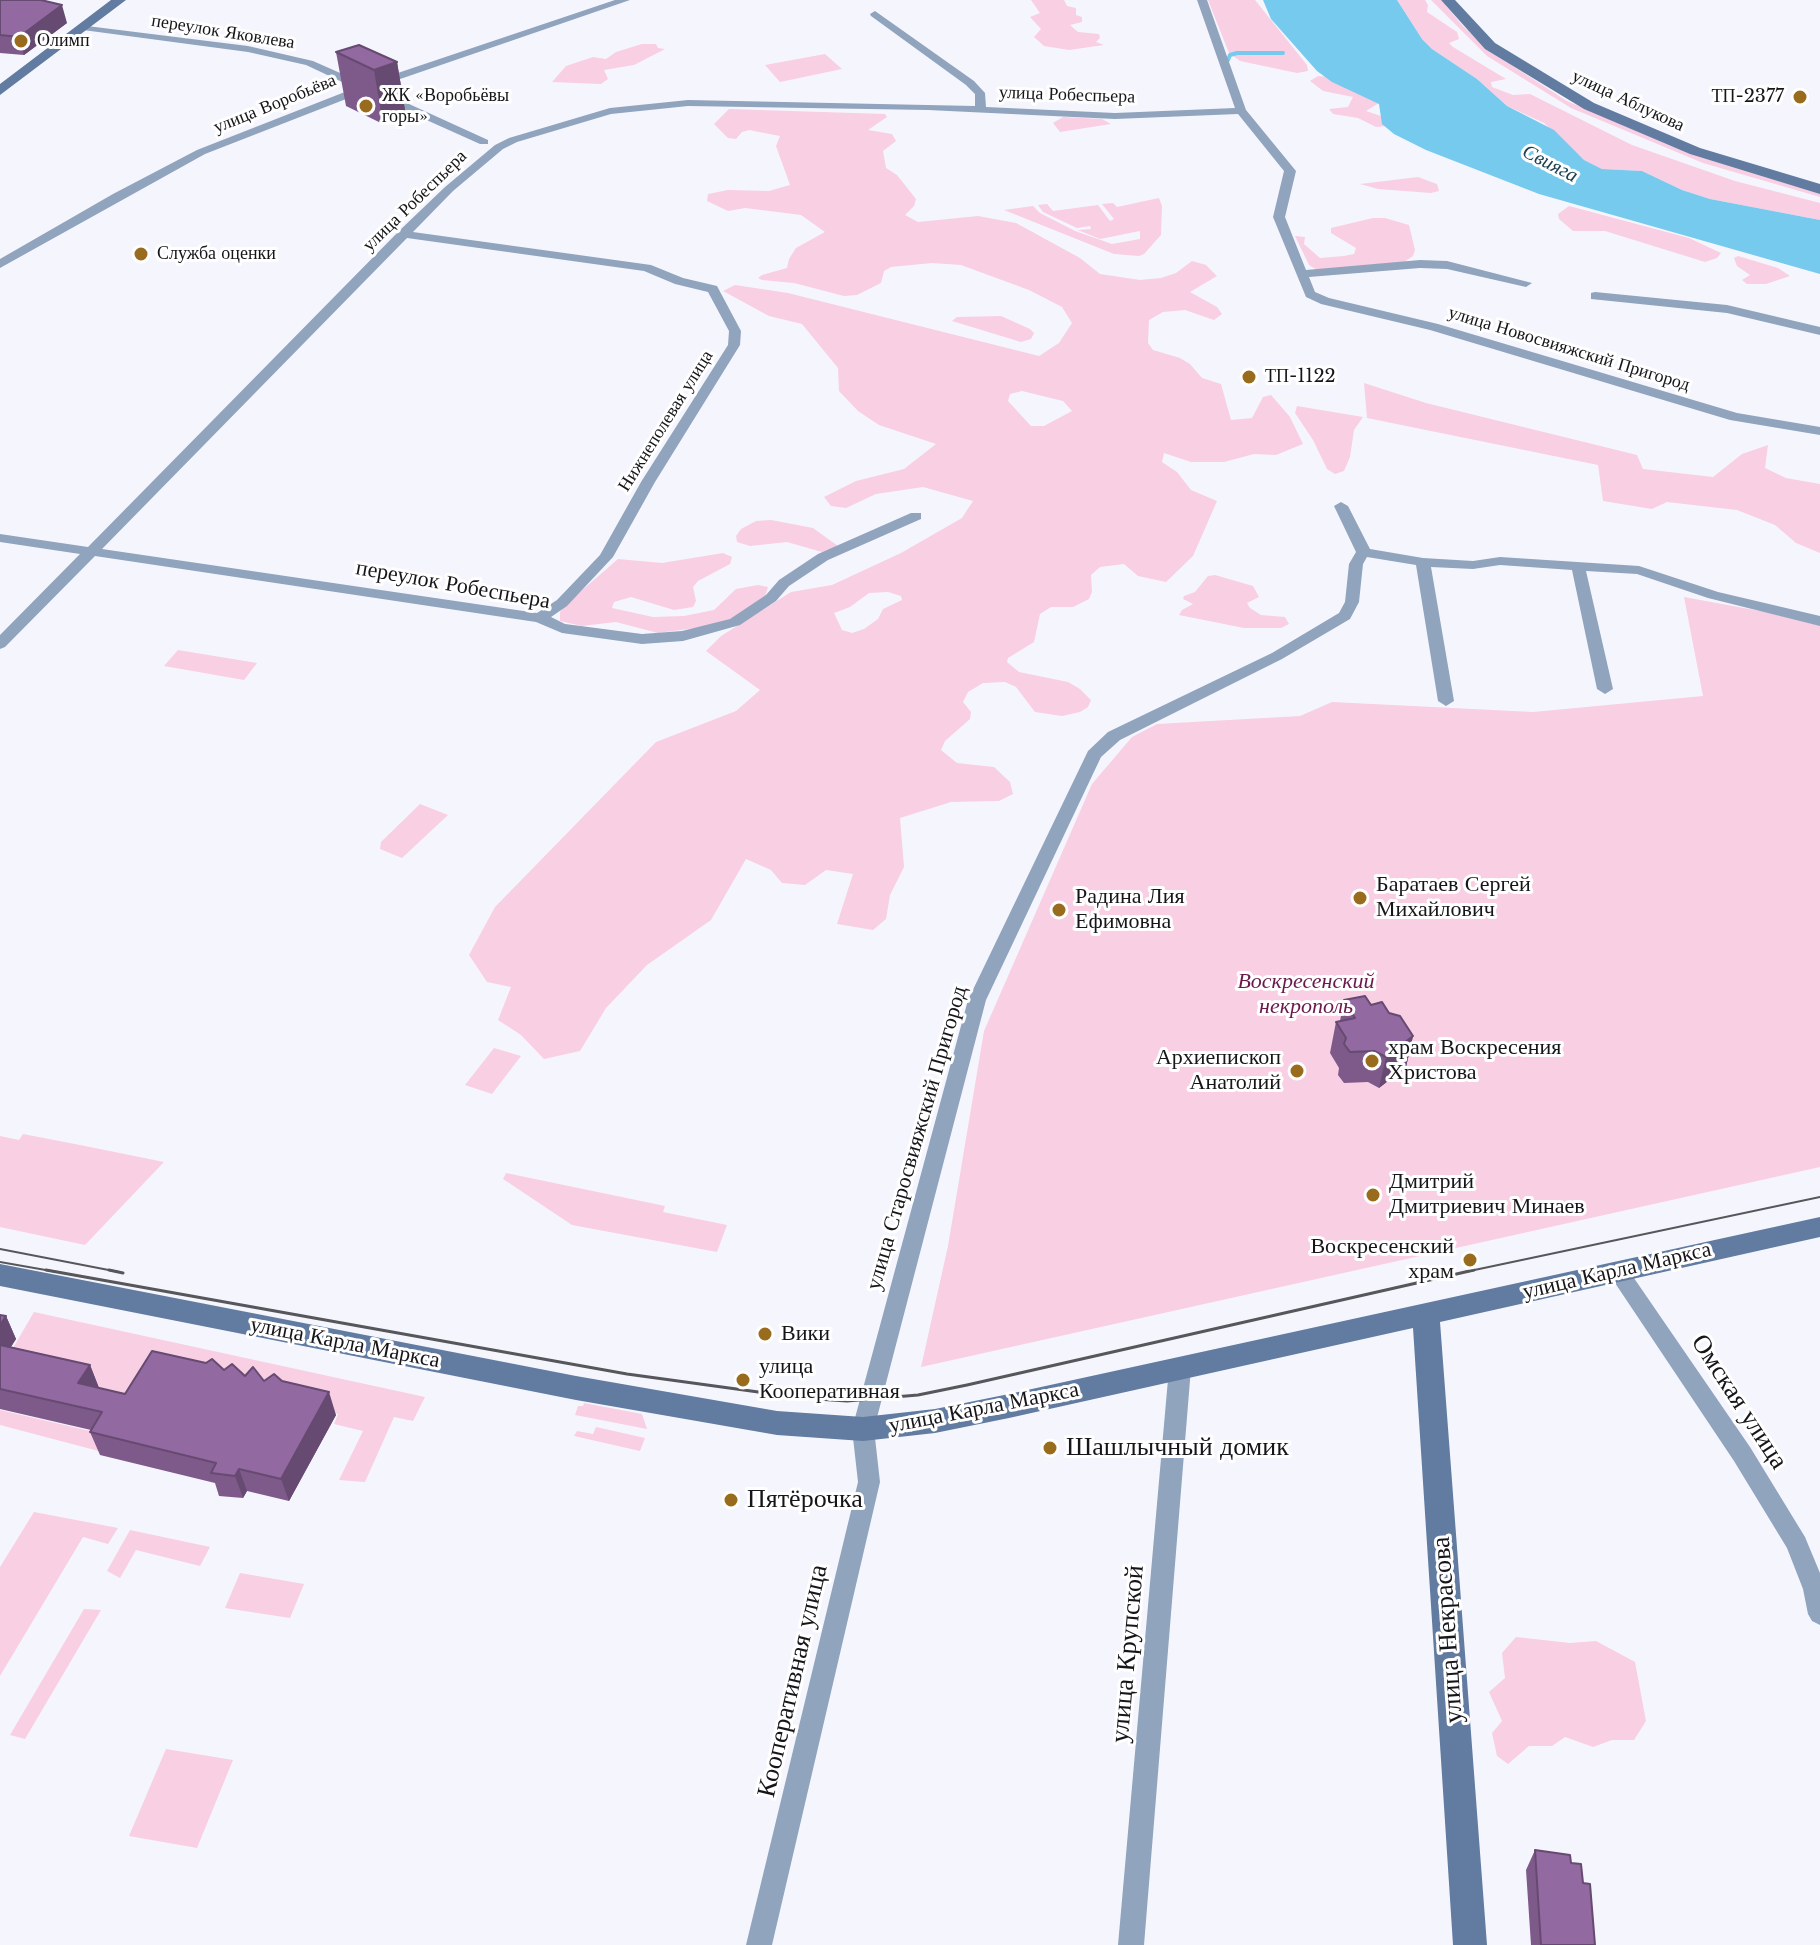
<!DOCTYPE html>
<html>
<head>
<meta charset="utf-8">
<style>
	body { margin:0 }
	canvas { display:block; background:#f5f5fe }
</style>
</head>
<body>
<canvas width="1820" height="1945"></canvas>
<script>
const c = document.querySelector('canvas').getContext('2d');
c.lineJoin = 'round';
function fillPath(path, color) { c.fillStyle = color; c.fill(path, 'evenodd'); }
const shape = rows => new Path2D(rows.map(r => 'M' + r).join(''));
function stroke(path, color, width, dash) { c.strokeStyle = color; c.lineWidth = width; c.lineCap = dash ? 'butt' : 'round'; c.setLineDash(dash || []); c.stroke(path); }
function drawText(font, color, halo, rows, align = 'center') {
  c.font = font + ' "Libre Baskerville",serif'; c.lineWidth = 6; c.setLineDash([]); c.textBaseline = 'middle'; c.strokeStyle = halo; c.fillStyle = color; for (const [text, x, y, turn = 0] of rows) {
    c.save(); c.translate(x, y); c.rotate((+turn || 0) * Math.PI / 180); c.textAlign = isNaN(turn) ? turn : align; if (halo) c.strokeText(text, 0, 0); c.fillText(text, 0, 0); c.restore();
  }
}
fillPath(shape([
	[1031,0,1064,0,1067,6,1076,8,1076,15,1082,17,1082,22,1070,25,1078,32,1099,34,1100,38,1096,42,1104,45,1069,50,1044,46,1034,37,1041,29,1030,17,1040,13],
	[1208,0,1255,0,1307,65,1308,71,1297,73,1240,61,1229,53],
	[1397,0,1425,0,1428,5,1427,12,1457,32,1459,39,1449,43,1453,47,1506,79,1491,82,1492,87,1513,95,1530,94,1632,145,1735,181,1820,203,1820,220,1710,199,1682,190,1642,171,1602,169,1584,160,1544,123,1507,106,1477,79,1432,49,1422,39],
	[1431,0,1441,0,1463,26,1491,52,1567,101,1671,146,1820,192,1820,197,1703,163,1571,108,1487,56],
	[642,44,656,44,658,48,665,49,634,65,604,70,608,79,601,84,552,82,566,66,593,57,606,59,616,52],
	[825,54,842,69,780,82,765,65],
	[1318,76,1330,77,1379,103,1366,111,1381,116,1387,126,1376,127,1358,118,1333,114,1329,109,1348,107,1353,97,1323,91,1310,81],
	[729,109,885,114,887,117,868,130,892,134,896,141,883,151,886,168,897,175,916,199,914,206,905,215,918,222,978,216,1016,223,1080,258,1100,274,1140,280,1161,278,1176,273,1192,261,1206,265,1217,276,1190,292,1217,307,1222,314,1214,320,1185,310,1163,312,1149,320,1148,343,1153,350,1180,358,1190,364,1202,378,1221,384,1231,420,1252,418,1263,397,1271,395,1290,417,1303,444,1276,455,1254,454,1224,462,1191,462,1164,453,1162,462,1177,472,1191,490,1217,501,1193,556,1166,582,1138,576,1124,564,1100,567,1091,575,1092,592,1089,599,1073,607,1051,607,1040,614,1034,642,1008,658,1007,662,1019,672,1068,682,1080,689,1091,700,1088,707,1080,712,1062,716,1035,712,1016,687,1005,682,983,683,968,692,963,702,971,712,970,719,945,741,941,750,957,763,994,767,1010,782,1013,794,999,801,951,802,900,818,904,867,890,895,886,919,873,930,837,924,853,874,826,870,805,885,782,883,771,870,746,859,711,920,647,965,606,1008,580,1051,544,1059,521,1035,498,1020,511,987,487,982,469,955,495,907,656,742,736,711,760,690,706,651,721,636,791,592,832,585,901,553,962,518,973,501,923,487,876,494,846,508,831,506,824,497,856,481,904,469,936,444,879,425,858,411,839,391,838,368,802,324,769,316,723,291,735,285,788,293,1039,356,1059,343,1072,323,1062,307,1029,290,961,265,932,263,891,267,884,271,881,283,857,295,844,296,794,283,762,280,758,278,762,275,787,268,789,259,796,248,825,232,801,215,745,208,728,211,707,201,708,194,728,190,769,191,790,185,776,146,780,136,749,130,742,132,736,139,728,138,714,124],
	[1022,391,1063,401,1072,411,1044,426,1031,426,1008,401,1010,394],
	[888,592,901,596,902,600,883,609,878,619,864,629,852,633,842,630,834,613,850,607,869,593],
	[1063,117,1102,119,1111,124,1060,132,1053,123],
	[1418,177,1437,184,1439,191,1431,193,1378,189,1360,184],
	[1159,198,1162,206,1161,235,1144,254,1139,256,1114,254,1004,210,1033,206,1040,213,1075,231,1112,244,1140,239,1140,231,1100,239,1078,230,1091,229,1090,226,1077,228,1043,212,1038,205,1047,204,1053,211,1098,205,1110,221,1114,219,1102,204,1113,203,1117,207],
	[1569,206,1689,238,1721,253,1717,258,1705,262,1605,231,1573,231,1559,219,1558,214],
	[1373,218,1385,218,1409,225,1415,250,1413,256,1404,262,1317,270,1309,265,1295,236,1305,237,1304,244,1320,258,1344,256,1354,254,1356,248,1331,233,1331,228],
	[1738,256,1778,268,1790,276,1766,284,1747,284,1742,280,1750,275,1737,266,1734,258],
	[1001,316,1030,329,1034,333,1031,339,1021,342,952,321,957,317],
	[1364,383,1426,403,1637,455,1643,469,1713,477,1742,454,1768,445,1765,468,1786,478,1820,484,1820,553,1796,543,1775,525,1737,510,1667,502,1652,509,1603,501,1598,465,1367,418],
	[1297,406,1363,417,1354,430,1350,457,1344,471,1335,474,1327,469,1313,440,1295,413],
	[771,520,813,528,838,546,822,552,787,542,750,546,737,542,736,536,741,529,756,521],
	[723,553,732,557,730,564,698,581,693,587,696,601,693,607,674,610,631,597,614,602,612,608,653,617,684,616,714,610,736,589,758,585,768,587,765,597,736,617,711,626,658,633,616,622,582,626,560,621,560,612,565,605,618,559,662,563],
	[1215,575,1253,586,1259,597,1247,603,1250,608,1261,615,1285,617,1289,624,1281,628,1244,628,1179,615,1182,610,1193,604,1183,599,1184,596,1195,592,1208,576],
	[1684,597,1820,622,1820,1167,921,1367,948,1246,984,1031,1092,784,1132,737,1157,724,1300,716,1332,702,1533,712,1703,696],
	[178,650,257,663,244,680,164,666],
	[420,804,448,815,402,858,380,849,381,842],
	[494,1048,521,1056,492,1094,465,1085],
	[23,1134,85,1146,164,1162,85,1245,0,1227,0,1136,19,1140],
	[506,1173,665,1206,663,1212,727,1225,717,1252,572,1225,503,1179],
	[34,1312,425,1397,413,1421,394,1417,365,1482,339,1480,363,1431,334,1424,338,1414,291,1403,134,1416,100,1387,3,1365],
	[584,1403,642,1414,647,1429,575,1415,578,1406,583,1406],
	[0,1410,120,1438,110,1454,0,1425],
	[596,1427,645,1438,640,1451,574,1436,577,1431,593,1434],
	[34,1512,118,1528,108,1544,83,1537,0,1676,0,1567],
	[130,1530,210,1547,200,1566,136,1550,120,1578,107,1571],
	[240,1573,304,1584,290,1618,225,1608],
	[84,1609,101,1610,25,1739,10,1735],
	[1516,1637,1570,1643,1596,1641,1635,1662,1646,1721,1634,1740,1612,1740,1593,1747,1565,1737,1552,1746,1529,1746,1508,1764,1497,1756,1492,1733,1502,1721,1489,1692,1505,1678,1502,1653],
	[166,1749,233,1760,197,1848,129,1836]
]), '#f9cfe4');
fillPath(shape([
	[1263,0,1397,0,1422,39,1432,49,1477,79,1507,106,1554,130,1584,160,1602,169,1642,171,1682,190,1710,199,1820,220,1820,274,1539,194,1426,150,1394,134,1382,124,1379,104,1332,82,1317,71,1271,19]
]), '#76caed');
stroke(shape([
	[1228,60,1230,55,1237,53,1283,53]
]), '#76caed', 4);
fillPath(shape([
	[615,0,630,0,374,88,488,140,488,144,480,144,364,92,205,154,0,268,0,259,113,194,197,150,355,88,306,65,248,52,83,30,78,27,79,25,248,46,313,61,365,84,615,0],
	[1197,0,1207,0,1246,110,1296,171,1285,217,1306,270,1420,260,1447,261,1532,283,1526,287,1447,269,1420,268,1309,277,1315,292,1329,298,1438,324,1737,413,1820,427,1820,435,1730,420,1430,330,1321,304,1306,297,1273,217,1284,171,1238,114,1115,119,928,110,688,106,611,114,517,142,503,149,453,191,413,232,651,265,683,278,717,286,741,331,740,345,655,482,613,557,567,606,551,617,565,624,642,634,682,631,730,619,766,595,779,580,818,554,911,513,921,513,921,519,828,560,789,586,776,601,740,625,683,641,642,644,562,633,536,622,95,556,5,647,0,649,0,635,80,554,0,542,0,534,88,547,399,231,445,187,495,145,509,138,610,108,688,100,975,106,975,94,966,85,871,16,870,14,875,11,974,81,985,93,986,107,1115,113,1235,108,1197,0],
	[407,238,644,271,675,284,708,292,729,331,728,345,641,482,600,555,557,600,537,613,102,549,407,238],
	[1595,292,1727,305,1820,327,1820,335,1727,313,1591,299,1591,293,1595,292],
	[1341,502,1348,506,1370,549,1423,558,1473,561,1500,557,1639,566,1718,592,1820,616,1820,626,1708,598,1637,574,1586,571,1613,689,1605,694,1597,689,1572,570,1500,565,1473,569,1431,567,1454,701,1446,706,1438,701,1416,565,1367,557,1363,564,1359,602,1350,619,1282,659,1120,740,1101,757,986,1000,874,1429,880,1482,772,1945,746,1945,858,1482,852,1429,968,1000,1088,751,1108,732,1272,653,1339,613,1345,602,1349,564,1356,552,1334,506,1341,502],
	[1618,1263,1625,1265,1750,1447,1805,1537,1820,1573,1820,1625,1812,1621,1808,1614,1803,1589,1787,1548,1734,1461,1611,1277,1608,1271,1611,1265,1618,1263],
	[1180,1359,1188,1362,1191,1368,1144,1945,1118,1945,1169,1368,1172,1362,1180,1359]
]), '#91a4bd');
fillPath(shape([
	[111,0,126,0,0,95,0,84,111,0],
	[1441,0,1455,0,1495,43,1594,103,1700,148,1820,184,1820,194,1690,154,1584,109,1485,49,1441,0],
	[1820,1217,1820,1237,1440,1322,1487,1945,1453,1945,1413,1328,1009,1418,935,1433,863,1441,777,1435,576,1400,0,1286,0,1264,576,1376,777,1411,863,1417,935,1409,1009,1394,1820,1217]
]), '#617ca0');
stroke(shape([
	[0,1249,119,1272],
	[0,1262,57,1272],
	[1465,1272,1820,1197]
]), '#56565b', 2);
stroke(shape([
	[46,1270,627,1374,802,1398,847,1401,918,1395,967,1385,1474,1270],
	[109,1270,123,1273]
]), '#56565b', 3);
fillPath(shape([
	[0,0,67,23,24,55,0,53],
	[336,52,397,62,406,116,383,124,346,106],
	[1344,1000,1371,1005,1389,1013,1413,1036,1406,1067,1379,1088,1368,1082,1344,1083,1338,1075,1339,1068,1330,1053,1336,1022,1340,1021],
	[0,1315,6,1316,16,1339,11,1347,90,1365,99,1388,125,1394,224,1370,264,1381,282,1381,336,1415,289,1501,247,1491,243,1498,219,1496,215,1483,100,1455,90,1432,91,1430,0,1409],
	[1535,1850,1571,1863,1583,1883,1595,1945,1531,1945,1526,1870]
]), '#7e5a8a');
fillPath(shape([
	[62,5,67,23,24,55,19,37],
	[397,62,406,116,383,124,374,70],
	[1413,1036,1406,1067,1379,1088,1386,1057],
	[6,1316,16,1339,0,1363,0,1325],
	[90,1365,99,1388,78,1383],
	[329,1392,336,1415,289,1501,281,1479],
	[239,1469,247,1491,243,1498,235,1476]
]), '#664a71');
const building = shape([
	[0,0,41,0,62,5,19,37,0,35,0,0],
	[359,45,397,62,374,70,336,52,359,45],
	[1365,996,1371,1005,1382,1002,1389,1013,1400,1016,1413,1036,1386,1057,1374,1051,1350,1052,1344,1044,1346,1038,1336,1022,1355,1018,1344,1000,1365,996],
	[0,1315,6,1316,0,1325,0,1315],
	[0,1345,90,1365,78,1383,125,1394,152,1351,206,1363,212,1359,224,1370,232,1364,245,1376,253,1367,264,1381,274,1374,282,1381,329,1392,281,1479,239,1469,235,1476,211,1473,216,1463,90,1432,102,1412,0,1389,0,1345],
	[1535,1850,1570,1855,1571,1863,1581,1864,1583,1883,1590,1884,1595,1945,1541,1945,1535,1850]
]);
fillPath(building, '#9269a1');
stroke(building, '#664a71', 2);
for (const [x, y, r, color] of [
	[21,41,8,"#996b1c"],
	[1800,97,8,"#996b1c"],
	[366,106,8,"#996b1c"],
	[141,254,8,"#996b1c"],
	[1249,377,8,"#996b1c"],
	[1360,898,8,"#996b1c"],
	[1059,910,8,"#996b1c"],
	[1372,1061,8,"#996b1c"],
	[1297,1071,8,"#996b1c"],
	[1373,1195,8,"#996b1c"],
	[1470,1260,8,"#996b1c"],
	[765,1334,8,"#996b1c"],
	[743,1380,8,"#996b1c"],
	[1050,1448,8,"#996b1c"],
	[731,1500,8,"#996b1c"]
]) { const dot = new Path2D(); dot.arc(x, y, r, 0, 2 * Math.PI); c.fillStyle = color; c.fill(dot); stroke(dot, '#fff', 3); }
drawText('18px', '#16161a', '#fff', [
	["переулок Яковлева",223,32,9],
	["улица Робеспьера",1067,95,2],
	["улица Аблукова",1628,101,25],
	["улица Воробьёва",275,104,-22],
	["улица Робеспьера",415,201,-44],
	["улица Новосвияжский Пригород",1569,349,17],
	["Нижнеполевая улица",666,421,-58]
]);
drawText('18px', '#16161a', '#fff', [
	["Олимп",37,41],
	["ЖК «Воробьёвы",382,96],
	["горы»",382,117],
	["ТП-2377",1784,97,"right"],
	["Служба оценки",157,254],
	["ТП-1122",1265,377]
], 'left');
drawText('italic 20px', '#1d4352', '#fff', [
	["Свияга",1550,164,27]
]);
drawText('22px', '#16161a', '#fff', [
	["переулок Робеспьера",453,585,10],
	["улица Старосвияжский Пригород",917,1138,-74],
	["улица Карла Маркса",1617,1271,-13],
	["улица Карла Маркса",345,1343,11],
	["улица Карла Маркса",984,1408,-11]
]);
drawText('22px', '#16161a', '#fff', [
	["Баратаев Сергей",1376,885],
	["Михайлович",1376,910],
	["Радина Лия",1075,897],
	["Ефимовна",1075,922],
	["храм Воскресения",1388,1048],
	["Христова",1388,1073],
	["Архиепископ",1281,1058,"right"],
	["Анатолий",1281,1083,"right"],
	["Дмитрий",1389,1182],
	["Дмитриевич Минаев",1389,1207],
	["Воскресенский",1454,1247,"right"],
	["храм",1454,1272,"right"],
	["Вики",781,1334],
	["улица",759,1367],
	["Кооперативная",759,1392]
], 'left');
drawText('italic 22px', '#69194c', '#fff', [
	["Воскресенский",1306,982],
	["некрополь",1306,1007]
]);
drawText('26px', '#16161a', '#fff', [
	["Омская улица",1739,1402,57],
	["улица Некрасова",1448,1630,-94],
	["улица Крупской",1128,1654,-85],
	["Кооперативная улица",793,1681,-77]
]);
drawText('26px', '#16161a', '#fff', [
	["Шашлычный домик",1066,1448],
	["Пятёрочка",747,1500]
], 'left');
</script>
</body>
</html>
